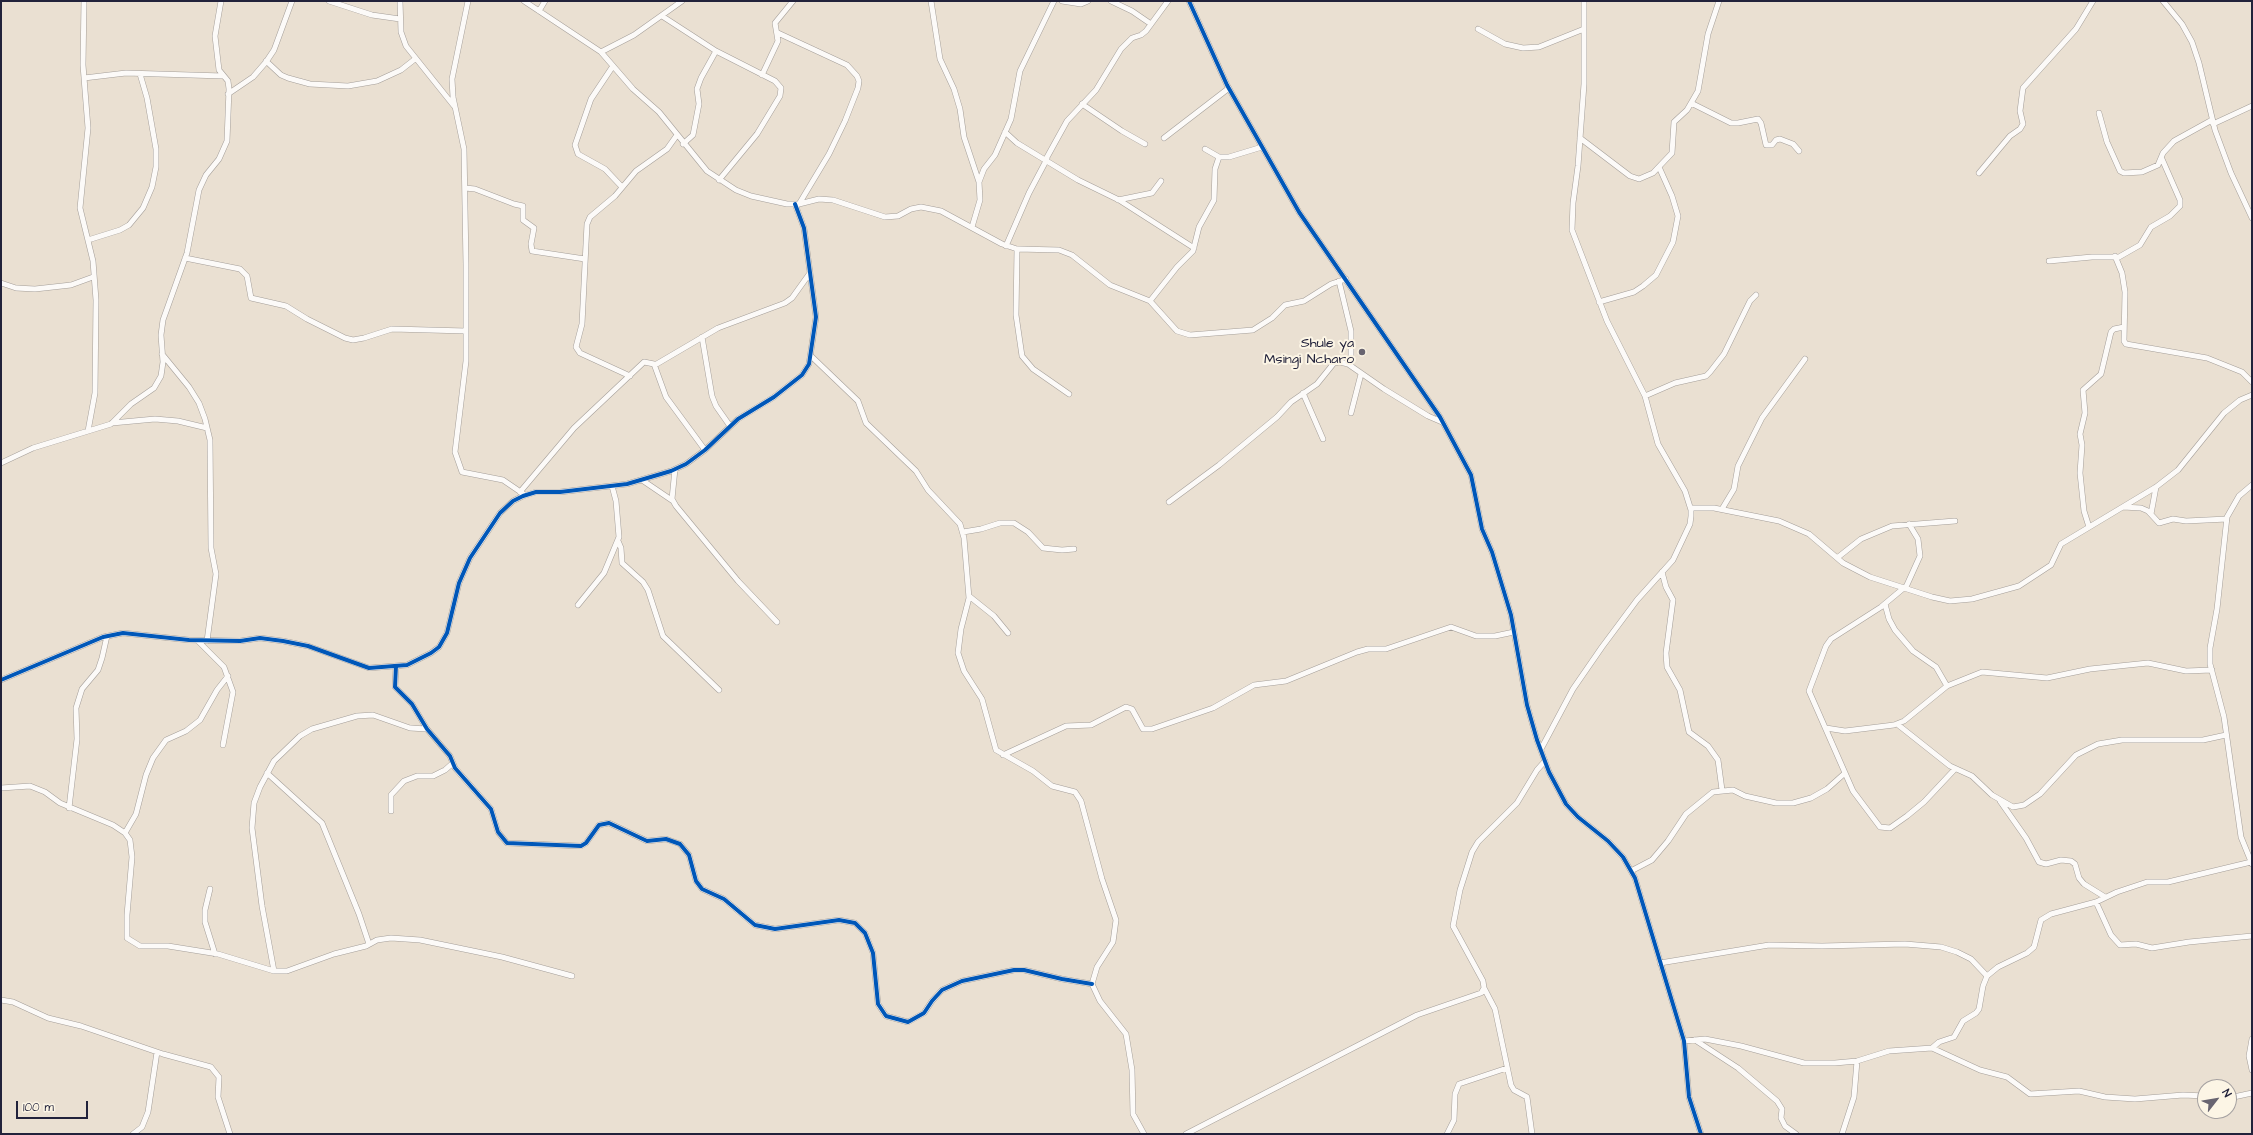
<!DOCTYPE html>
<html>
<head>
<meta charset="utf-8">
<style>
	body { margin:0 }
	#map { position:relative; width:2253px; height:1135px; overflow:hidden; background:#eae0d2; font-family:"Architects Daughter",sans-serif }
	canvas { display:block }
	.frame { position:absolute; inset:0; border:2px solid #22223b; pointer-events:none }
	.north { position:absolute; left:2197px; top:1079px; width:40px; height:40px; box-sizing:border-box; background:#fcf5e5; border:1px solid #a5a1a1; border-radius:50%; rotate:59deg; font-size:11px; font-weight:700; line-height:16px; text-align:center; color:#22223b }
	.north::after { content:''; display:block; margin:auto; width:14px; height:18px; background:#686470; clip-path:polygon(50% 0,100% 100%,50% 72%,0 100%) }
	.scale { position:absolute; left:16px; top:1101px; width:72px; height:18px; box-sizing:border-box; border:2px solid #22223b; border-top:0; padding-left:5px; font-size:12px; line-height:14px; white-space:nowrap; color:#22223b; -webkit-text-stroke:3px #fcf5e5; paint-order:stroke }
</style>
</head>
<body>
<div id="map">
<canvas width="2253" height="1135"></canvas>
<div class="frame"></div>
<div class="north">N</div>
<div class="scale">100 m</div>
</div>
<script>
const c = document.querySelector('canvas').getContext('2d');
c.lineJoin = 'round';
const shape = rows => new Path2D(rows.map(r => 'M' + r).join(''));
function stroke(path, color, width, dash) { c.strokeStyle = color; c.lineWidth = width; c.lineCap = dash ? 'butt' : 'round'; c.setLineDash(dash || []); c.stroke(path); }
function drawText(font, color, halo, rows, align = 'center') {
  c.font = font + ' "Architects Daughter",sans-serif'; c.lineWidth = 4; c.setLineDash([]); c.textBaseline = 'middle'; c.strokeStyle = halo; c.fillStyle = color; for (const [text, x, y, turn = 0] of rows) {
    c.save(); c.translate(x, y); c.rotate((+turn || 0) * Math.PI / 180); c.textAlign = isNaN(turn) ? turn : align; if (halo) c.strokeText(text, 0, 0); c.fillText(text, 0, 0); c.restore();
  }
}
const street = shape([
	[84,1,83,65,88,128,80,208,93,261,96,300,95,393,88,431],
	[329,1,372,15,400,19],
	[400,1,401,32,406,46,454,106],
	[468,1,452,79,453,97,464,149,466,265,466,361,455,452,462,472,503,480,525,495],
	[524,1,601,52,633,89,659,112,707,171,736,190,751,196,787,204,799,204,819,199,833,200,885,217,898,216,911,209,921,207,941,211,1002,244,1017,249,1059,250,1072,255,1110,285,1150,301,1177,331,1190,335,1253,330,1272,318,1285,305,1304,301,1331,284,1346,279],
	[931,1,940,59,954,89,960,109,964,137,979,182,980,200,972,227],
	[1062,1,1081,4,1088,1],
	[1111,1,1132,11,1151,24],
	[1189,1,1227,85,1299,212,1440,417,1471,475,1482,529,1492,552,1511,615,1527,705,1537,740,1549,772,1566,804,1578,817,1608,841,1623,857,1635,878,1684,1041,1689,1097,1701,1134],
	[2163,1,2182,24,2192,42,2199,63,2215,130,2231,173,2252,218],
	[539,11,545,1],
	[662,16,716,51,775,81,781,88,780,96,757,134,719,180],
	[1478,29,1505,44,1523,48,1539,47,1584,29],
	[778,33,847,65,857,76,859,81,858,88,845,121,829,154,799,204],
	[601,52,634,35,682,1],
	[266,61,281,75,288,78,310,84,348,86,377,81,401,70,415,59],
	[613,66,591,99,575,145,578,154,605,169,622,187],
	[762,75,778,41,775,23,793,1],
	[84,78,126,73,223,76],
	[228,94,253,77,266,62,274,50,292,1],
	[1691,103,1731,123,1738,123,1758,119,1761,123,1766,145,1772,145,1776,140,1780,139,1793,144,1799,151],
	[1082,104,1122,131,1145,144],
	[2099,113,2107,142,2120,171,2124,173,2142,172,2158,165,2163,153,2174,141,2212,120],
	[2213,124,2252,106],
	[1005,132,1017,143,1078,180,1119,200,1194,248],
	[1164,138,1229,88],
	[1580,138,1630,176,1639,179,1653,173,1672,153,1674,122,1687,110,1698,91,1708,34,1719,1],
	[683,144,693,135,699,104,697,89,701,78,716,51],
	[1205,149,1219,157,1229,157,1262,147],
	[1046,159,1067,121,1096,90,1121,49,1132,38,1141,35,1146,31,1168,1],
	[1979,173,2010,136,2020,129,2023,124,2020,111,2023,88,2076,29,2093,1],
	[979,182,984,169,995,155,1011,119,1020,71,1054,1],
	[465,188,475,189,514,204,523,206,523,220,534,228,531,244,532,251,585,259],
	[1118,200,1152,193,1161,181],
	[88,240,120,230,129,225,143,208,152,187,156,167,156,149,147,98,140,74],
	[1006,246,1029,193,1047,159],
	[1017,249,1016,315,1022,356,1033,369,1069,394],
	[2115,256,2122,273,2125,292,2124,341,2126,344,2207,358,2242,372,2252,382],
	[185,258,240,269,247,276,251,298,286,306,307,319,345,338,353,340,364,338,392,329,466,331],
	[2049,261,2092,257,2119,257,2140,245,2151,227,2170,216,2180,206,2180,200,2162,159],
	[1339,281,1351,331,1351,366],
	[1,283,16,288,35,289,71,285,93,277],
	[1150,301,1177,267,1193,251,1199,227,1214,200,1215,169,1219,157],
	[1599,302,1634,292,1643,286,1656,275,1673,242,1678,216,1672,196,1659,167],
	[702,337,712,396,716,406,730,426],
	[162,354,189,387,199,403,205,419,210,440,211,548,216,574,207,641],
	[811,356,858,401,866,423,916,471,928,490,960,524,964,538,969,598,961,629,958,653,964,671,982,699,996,750,1033,771,1052,786,1075,792,1081,801,1102,879,1116,920,1113,942,1097,967,1092,984,1100,1001,1126,1034,1132,1070,1133,1114,1144,1134],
	[655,365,718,328,785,303,792,298,810,273],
	[630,376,580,353,576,347,582,324,587,224,590,217,615,196,636,171,667,149,677,135],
	[1303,393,1323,439],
	[1645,396,1675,383,1706,376,1710,372,1724,354,1750,301,1756,295],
	[1351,413,1361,374],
	[112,423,155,419,178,421,207,428],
	[1,463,33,448,111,424,131,404,154,388,161,376,163,362,161,335,163,320,187,253,199,190,206,175,219,159,227,141,229,89,228,81,219,70,215,36,221,1],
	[675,469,672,499,676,506,738,581,777,622],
	[642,480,673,501],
	[520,492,574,428,644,362,654,364,666,397,705,450],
	[1169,502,1219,465,1277,417,1291,402,1317,384,1334,363,1340,362,1348,364,1384,389,1428,416,1442,422],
	[2123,507,2141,508,2148,511,2159,523,2173,519,2186,521,2227,519],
	[1691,508,1714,508,1779,521,1809,534,1843,563,1870,577,1932,597,1950,601,1972,599,2019,586,2051,565,2061,544,2156,487,2178,470,2224,413,2240,400,2252,395],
	[1722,509,1734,489,1738,466,1762,418,1805,359],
	[2151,514,2156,487],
	[2089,527,2084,511,2080,473,2082,445,2080,434,2085,413,2083,390,2101,374,2111,332,2114,329,2124,327],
	[963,532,981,529,1000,523,1014,523,1028,532,1043,548,1062,550,1074,549],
	[618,541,621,548,622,563,643,582,648,590,663,636,719,690],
	[1837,558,1861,539,1892,526,1955,521],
	[1662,572,1666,587,1673,600,1666,653,1667,667,1680,690,1689,732,1708,746,1718,760,1722,790],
	[1905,587,1881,607,1831,639,1826,646,1809,691,1853,791,1880,827,1890,828,1907,816,1924,802,1955,769],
	[1906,587,1920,556,1918,539,1909,524],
	[969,596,994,616,1008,633],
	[1885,604,1889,619,1895,630,1913,651,1936,667,1947,686],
	[578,605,604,573,619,537,616,501,612,486],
	[198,641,224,667,233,692,223,745],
	[396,666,395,687,412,704,427,729,450,756,455,768,491,809,498,832,507,843,581,846,586,843,599,825,609,823,647,841,666,839,680,844,689,855,696,881,702,889,724,899,755,925,775,929,839,920,855,923,865,933,873,953,878,1004,886,1016,908,1022,924,1013,932,1001,942,990,962,981,1014,970,1024,970,1062,979,1092,984],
	[1,680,103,637,123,633,189,640,240,641,260,638,283,641,308,646,369,668,407,665,431,653,439,647,447,633,459,583,470,558,500,513,513,501,523,496,536,492,560,492,627,484,671,471,686,464,705,450,738,419,774,397,802,375,809,364,816,317,804,228,795,204],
	[1897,724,1950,766,1972,776,1992,795,2013,807,2024,805,2040,794,2076,755,2098,744,2122,740,2203,740,2226,735],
	[1826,728,1845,731,1894,725,1904,721,1947,686,1982,672,2047,678,2090,669,2148,663,2186,671,2212,670],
	[1541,749,1573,689,1602,647,1637,600,1673,560,1690,524,1691,516,1691,510,1685,491,1658,444,1645,396,1607,321,1572,230,1573,203,1578,166,1584,84,1584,1],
	[1003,755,1066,726,1091,725,1126,707,1132,709,1143,729,1152,729,1213,708,1254,685,1286,681,1357,652,1368,649,1386,649,1451,627,1476,636,1495,636,1514,632],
	[267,773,322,823,359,914,369,944],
	[1,788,30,786,45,792,60,803,113,825,125,833,130,840,132,857,127,915,127,938,140,946,168,946,218,954,274,971,287,971,334,954,366,946,377,940,391,938,420,940,502,957,572,976],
	[2000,801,2026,838,2039,862,2046,864,2061,860,2071,861,2075,864,2079,878,2084,884,2105,897],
	[69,808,77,739,76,708,82,689,98,670,102,658,107,636],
	[391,811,391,795,404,781,417,776,433,776,445,770,453,763],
	[125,833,136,814,146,775,153,758,166,740,186,731,200,720,217,690,228,676],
	[2252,864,2241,837,2224,717,2210,664,2210,648,2217,609,2227,517,2239,496,2252,485],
	[1631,871,1652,860,1668,841,1686,814,1713,792,1733,790,1745,796,1776,803,1793,803,1811,798,1827,789,1845,773],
	[210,889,205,910,205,922,215,954],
	[2096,902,2111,935,2120,945,2136,944,2152,948,2189,942,2252,936],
	[1660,963,1769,945,1822,946,1905,944,1941,947,1957,952,1971,959,1987,976],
	[274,971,262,906,252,828,254,803,260,787,274,761,300,736,312,729,357,716,373,715,410,728,427,729],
	[1484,988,1495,1009,1511,1085,1514,1090,1527,1097,1532,1134],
	[1,1000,13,1002,48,1018,81,1026,163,1054,211,1067,219,1077,218,1097,230,1134],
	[2252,1039,2249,1056,2252,1070],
	[1695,1040,1738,1068,1777,1101,1782,1109,1781,1118,1785,1126,1796,1134],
	[1684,1041,1705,1039,1741,1046,1804,1063,1835,1063,1857,1061,1889,1051,1932,1048,1980,1070,2007,1077,2030,1094,2079,1091,2105,1097,2135,1099,2183,1095,2205,1096],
	[1932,1048,1939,1042,1954,1037,1963,1021,1976,1013,1979,1009,1983,986,1987,976,1998,967,2027,953,2034,947,2041,920,2051,914,2096,902,2117,892,2147,882,2168,882,2251,862],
	[2229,1098,2252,1093],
	[133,1134,142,1127,148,1112,157,1052],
	[1186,1134,1417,1015,1481,993,1484,988,1483,981,1453,926,1460,890,1472,852,1478,842,1517,803,1537,770,1545,761],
	[1447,1134,1454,1120,1455,1094,1459,1084,1507,1068],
	[1842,1134,1854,1097,1857,1061]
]);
stroke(street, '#a49e99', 6);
stroke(street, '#fcfaf8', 5);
stroke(shape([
	[1189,1,1227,85,1299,212,1440,417,1471,475,1482,529,1492,552,1511,615,1527,705,1537,740,1549,772,1566,804,1578,817,1608,841,1623,857,1635,878,1684,1041,1689,1097,1701,1134],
	[396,666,395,687,412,704,427,729,450,756,455,768,491,809,498,832,507,843,581,846,586,843,599,825,609,823,647,841,666,839,680,844,689,855,696,881,702,889,724,899,755,925,775,929,839,920,855,923,865,933,873,953,878,1004,886,1016,908,1022,924,1013,932,1001,942,990,962,981,1014,970,1024,970,1062,979,1092,984],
	[1,680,103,637,123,633,189,640,240,641,260,638,283,641,308,646,369,668,407,665,431,653,439,647,447,633,459,583,470,558,500,513,513,501,523,496,536,492,560,492,627,484,671,471,686,464,705,450,738,419,774,397,802,375,809,364,816,317,804,228,795,204]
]), '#0057b8', 4);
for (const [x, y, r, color] of [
	[1362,352,4,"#686470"]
]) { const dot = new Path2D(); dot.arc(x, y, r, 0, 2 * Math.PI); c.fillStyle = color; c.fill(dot); stroke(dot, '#fcf5e5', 1.5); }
drawText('14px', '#22223b', '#fcf5e5', [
	["Shule ya",1354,344],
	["Msingi Ncharo",1354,360]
], 'right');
</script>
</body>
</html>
